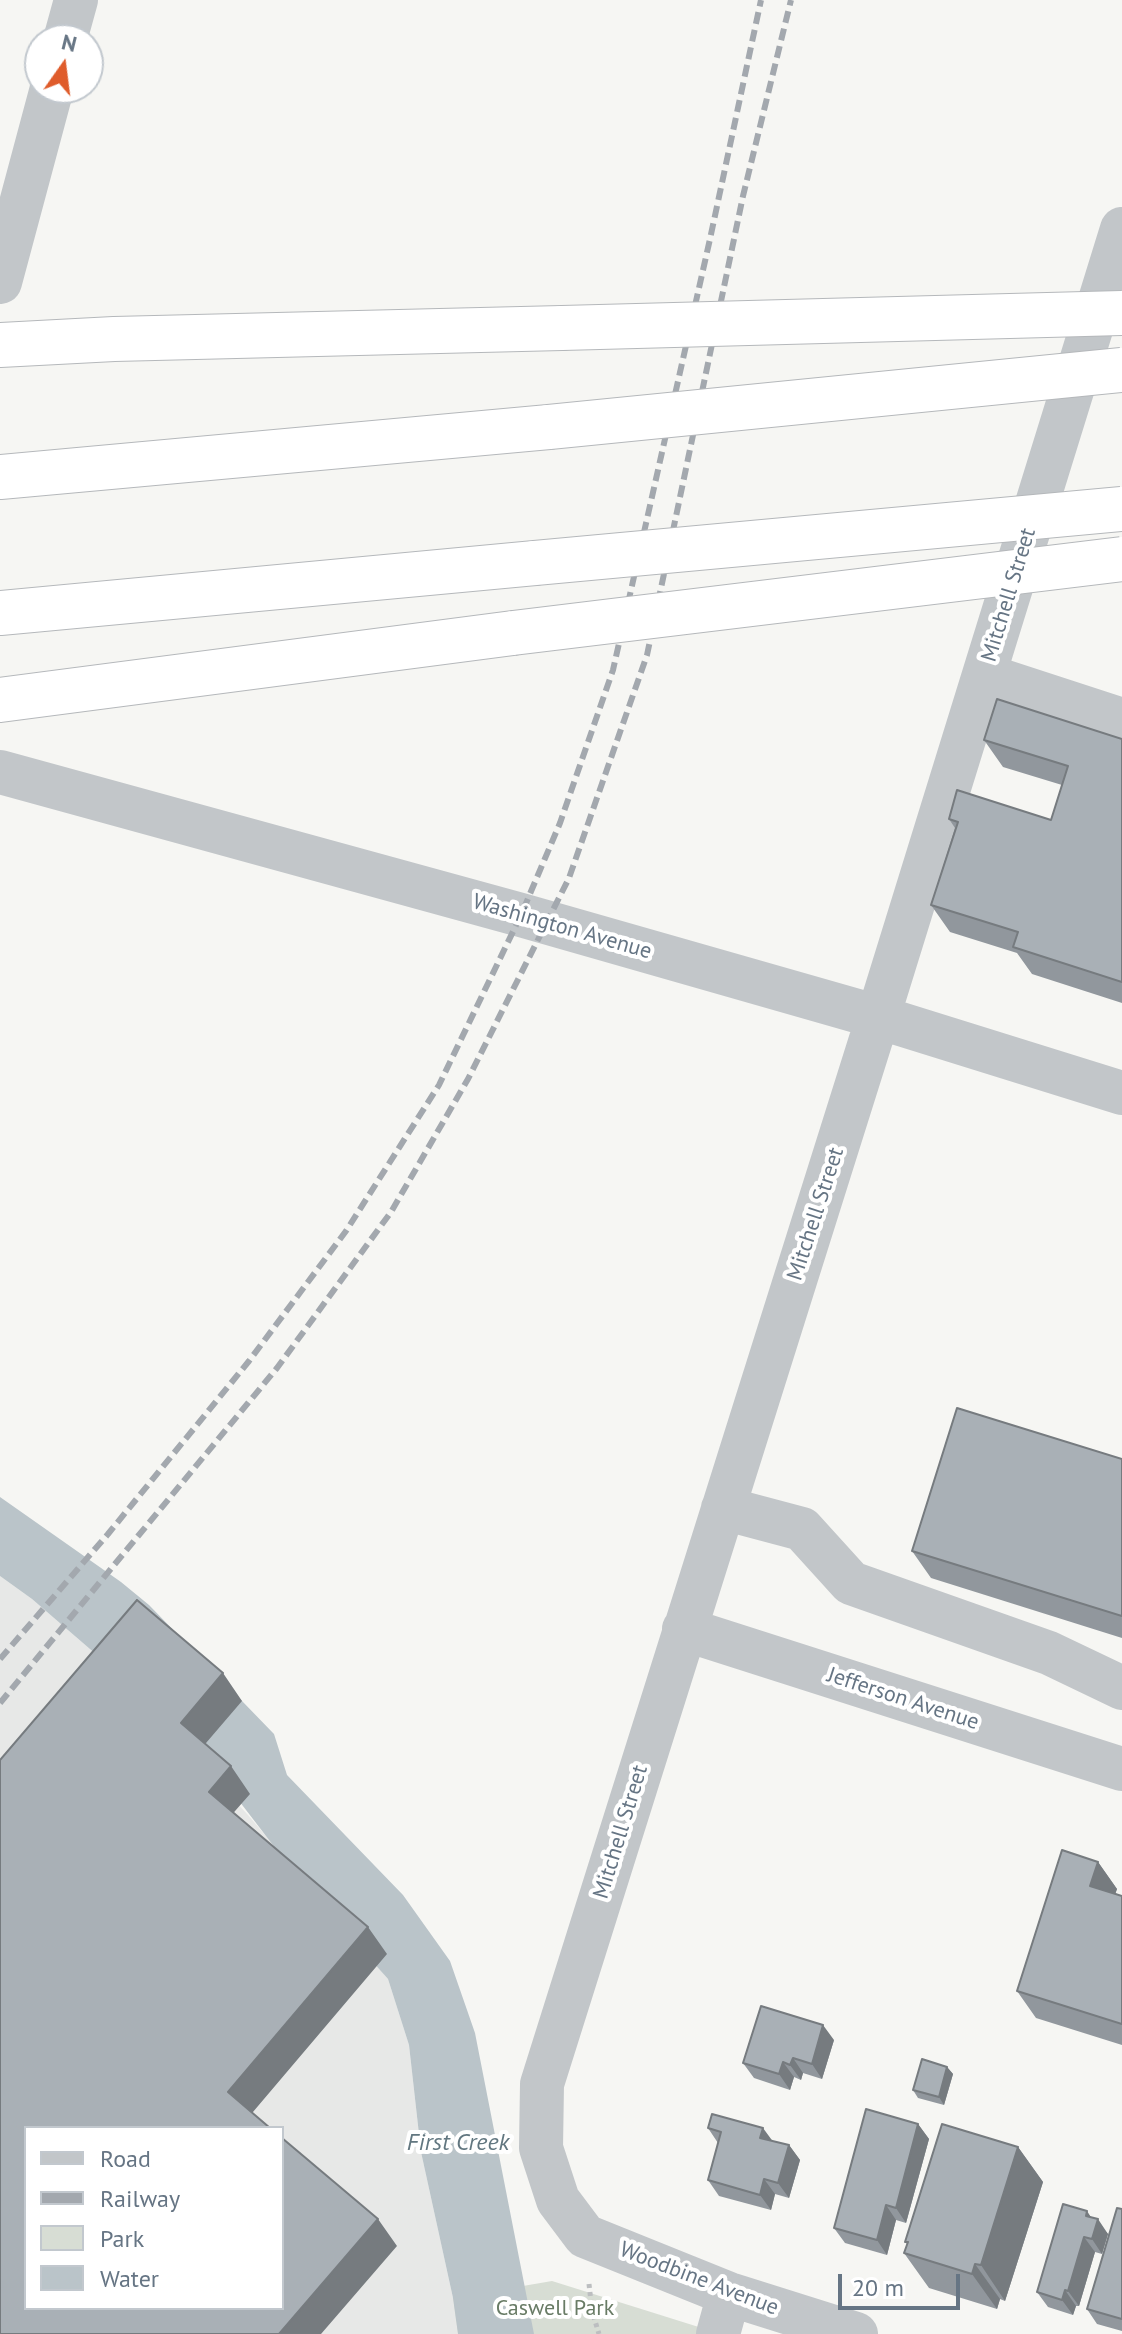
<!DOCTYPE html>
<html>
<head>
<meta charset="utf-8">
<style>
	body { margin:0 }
	#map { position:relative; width:1122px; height:2334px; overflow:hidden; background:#f6f6f3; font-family:"PT Sans",sans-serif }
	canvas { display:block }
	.legend { position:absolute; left:24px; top:2126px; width:260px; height:184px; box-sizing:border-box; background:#fff; border:2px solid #c2c8ce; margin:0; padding:10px 14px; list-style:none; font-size:24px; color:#667584 }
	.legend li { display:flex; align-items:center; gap:16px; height:40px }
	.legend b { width:40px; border:2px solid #c2c8ce }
	.north { position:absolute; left:24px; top:24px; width:80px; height:80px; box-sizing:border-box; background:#fff; border:2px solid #c2c8ce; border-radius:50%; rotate:14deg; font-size:22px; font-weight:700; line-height:32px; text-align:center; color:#667584 }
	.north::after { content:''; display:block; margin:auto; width:28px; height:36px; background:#df5c2b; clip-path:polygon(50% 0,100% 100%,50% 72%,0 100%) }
	.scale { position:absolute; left:838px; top:2274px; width:122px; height:36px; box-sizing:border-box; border:4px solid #667584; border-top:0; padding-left:10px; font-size:24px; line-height:28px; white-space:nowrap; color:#667584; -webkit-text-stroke:6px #fff; paint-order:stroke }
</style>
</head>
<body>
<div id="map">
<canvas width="1122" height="2334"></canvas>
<ul class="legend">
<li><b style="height:10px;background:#c2c6c9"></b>Road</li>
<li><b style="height:10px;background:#a3a8ae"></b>Railway</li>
<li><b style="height:22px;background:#d7ddd4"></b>Park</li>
<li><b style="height:22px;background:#bac4c9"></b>Water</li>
</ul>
<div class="north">N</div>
<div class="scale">20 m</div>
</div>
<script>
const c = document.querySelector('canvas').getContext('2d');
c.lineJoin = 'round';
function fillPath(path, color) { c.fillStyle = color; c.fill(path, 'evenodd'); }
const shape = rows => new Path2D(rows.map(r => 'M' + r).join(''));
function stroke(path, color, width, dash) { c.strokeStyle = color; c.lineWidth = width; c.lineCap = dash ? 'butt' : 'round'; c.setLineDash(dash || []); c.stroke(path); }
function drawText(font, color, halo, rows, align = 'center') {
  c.font = font + ' "PT Sans",sans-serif'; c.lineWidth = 8; c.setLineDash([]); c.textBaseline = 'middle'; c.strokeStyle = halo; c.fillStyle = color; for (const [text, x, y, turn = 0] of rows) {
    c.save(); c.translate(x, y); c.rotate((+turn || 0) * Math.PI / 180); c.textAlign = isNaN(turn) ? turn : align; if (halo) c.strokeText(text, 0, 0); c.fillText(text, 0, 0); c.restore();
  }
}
fillPath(shape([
	[0,1576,32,1599,105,1662,248,1815,388,1979,409,2045,421,2152,453,2298,458,2334,0,2334],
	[26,2128,282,2128,282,2308,26,2308]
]), '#e7e8e7');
fillPath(shape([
	[552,2281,721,2334,458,2334,453,2298]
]), '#d7ddd4');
fillPath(shape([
	[0,1497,121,1582,149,1605,274,1734,287,1775,403,1895,450,1961,475,2033,534,2334,458,2334,453,2298,421,2152,409,2045,388,1979,299,1879,200,1750,105,1662,32,1599,0,1576]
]), '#bac4c9');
const highway = shape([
	[0,345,114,339,562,328],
	[0,477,549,427],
	[0,613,535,563],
	[0,700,513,633]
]);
stroke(highway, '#b5b8bb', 46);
stroke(shape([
	[589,2284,592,2311,599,2334]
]), '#bcbec0', 5, [4, 4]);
stroke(shape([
	[65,40,76,0],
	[0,282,52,88],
	[984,675,1122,720],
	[0,772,521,915,878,1017,1122,1093],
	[723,1508,802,1529,851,1583,1049,1653,1122,1688],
	[684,1629,1122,1769],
	[718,2334,729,2294],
	[856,2334,729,2294,585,2236,558,2200,541,2148,542,2084,878,1017,1122,229]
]), '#c2c6c9', 44);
stroke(highway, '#fff', 44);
stroke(shape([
	[0,1659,108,1534,249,1361,346,1231,439,1085,521,915,560,823,613,670,710,239,761,0],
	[0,1703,277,1368,391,1212,468,1079,569,878,647,655,743,196,791,0]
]), '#a3a8ae', 6, [12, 6]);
const highwayBridge = shape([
	[562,328,1122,313],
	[549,427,1122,370],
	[535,563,1122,509],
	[513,633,1122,559]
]);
stroke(highwayBridge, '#b5b8bb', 46, []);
stroke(highwayBridge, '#fff', 44);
fillPath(shape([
	[1122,739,1122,1003,1032,974,1017,953,950,932,931,905,955,828,949,819,1051,820,1062,785,1003,767,984,740],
	[1122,1459,1122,1638,931,1578,912,1551],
	[1098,1862,1117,1889,1115,1893,1122,1896,1122,2045,1036,2018,1017,1991],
	[834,2040,822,2079,803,2073,801,2080,794,2077,790,2090,754,2078,743,2063],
	[947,2067,953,2074,944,2105,918,2098,913,2090],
	[918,2124,929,2139,906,2223,896,2220,887,2255,845,2243,834,2228],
	[708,2128,789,2145,800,2160,789,2198,775,2194,771,2210,719,2196,708,2180,718,2143],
	[1018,2147,1043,2182,1005,2301,1000,2299,997,2309,929,2288,904,2253,907,2244,905,2242],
	[1122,2209,1122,2331,1097,2324,1087,2309],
	[1091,2217,1108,2234,1102,2254,1095,2252,1079,2306,1076,2306,1073,2315,1048,2307,1037,2292]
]), '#91979d');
fillPath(shape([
	[223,1673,242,1701,200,1750,181,1723],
	[231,1766,250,1794,228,1819,209,1792],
	[1098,1862,1117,1889,1109,1913,1090,1886],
	[368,1927,387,1954,247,2119,228,2092],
	[823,2025,834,2040,822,2079,812,2064],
	[793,2058,803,2073,801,2080,790,2065],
	[783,2062,794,2077,790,2090,779,2074],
	[947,2067,953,2074,944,2105,939,2097],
	[918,2124,929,2139,906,2223,896,2208],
	[763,2128,774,2143,760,2138],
	[789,2145,800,2160,789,2198,778,2183],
	[1018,2147,1043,2182,1005,2301,981,2265],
	[764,2179,775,2194,771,2210,760,2195],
	[886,2205,896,2220,887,2255,877,2240],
	[1087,2211,1096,2225,1098,2219,1108,2234,1102,2254,1092,2239,1086,2216],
	[378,2219,397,2246,321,2334,279,2334],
	[1084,2237,1095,2252,1079,2306,1068,2291],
	[975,2264,1000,2299,997,2309,972,2274],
	[1065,2290,1076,2306,1073,2315,1062,2300]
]), '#767b7f');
const building = shape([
	[997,699,1122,739,1122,982,1013,947,1018,932,931,905,958,822,949,819,957,790,1051,820,1068,766,984,740,997,699],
	[957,1408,1122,1459,1122,1616,912,1551,957,1408],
	[137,1600,223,1673,181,1723,231,1766,209,1792,368,1927,228,2092,270,2128,26,2128,26,2308,282,2308,282,2138,378,2219,279,2334,0,2334,0,1760,137,1600],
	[1062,1850,1098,1862,1090,1886,1122,1896,1122,2024,1017,1991,1062,1850],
	[761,2006,823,2025,812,2064,793,2058,790,2065,783,2062,779,2074,743,2063,761,2006],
	[922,2059,947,2067,939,2097,913,2090,922,2059],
	[866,2109,918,2124,896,2208,886,2205,877,2240,834,2228,866,2109],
	[712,2114,763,2128,760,2138,789,2145,778,2183,764,2179,760,2195,708,2180,721,2132,708,2128,712,2114],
	[942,2124,1018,2147,981,2265,975,2264,972,2274,904,2253,908,2242,905,2242,942,2124],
	[1063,2204,1087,2211,1086,2216,1098,2219,1092,2239,1084,2237,1068,2291,1065,2290,1062,2300,1037,2292,1063,2204],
	[1117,2208,1122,2209,1122,2319,1087,2309,1117,2208]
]);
fillPath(building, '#a9b0b6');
stroke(building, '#767b7f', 2);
drawText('22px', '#667584', '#fff', [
	["Mitchell Street",1009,595,-73],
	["Washington Avenue",562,927,16],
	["Mitchell Street",816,1214,-72],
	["Jefferson Avenue",903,1699,18],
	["Mitchell Street",621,1832,-73],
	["Woodbine Avenue",699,2279,21]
]);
drawText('22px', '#687b65', '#fff', [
	["Caswell Park",555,2309]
]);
drawText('italic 24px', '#627780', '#fff', [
	["First Creek",458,2143]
]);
</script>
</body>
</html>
